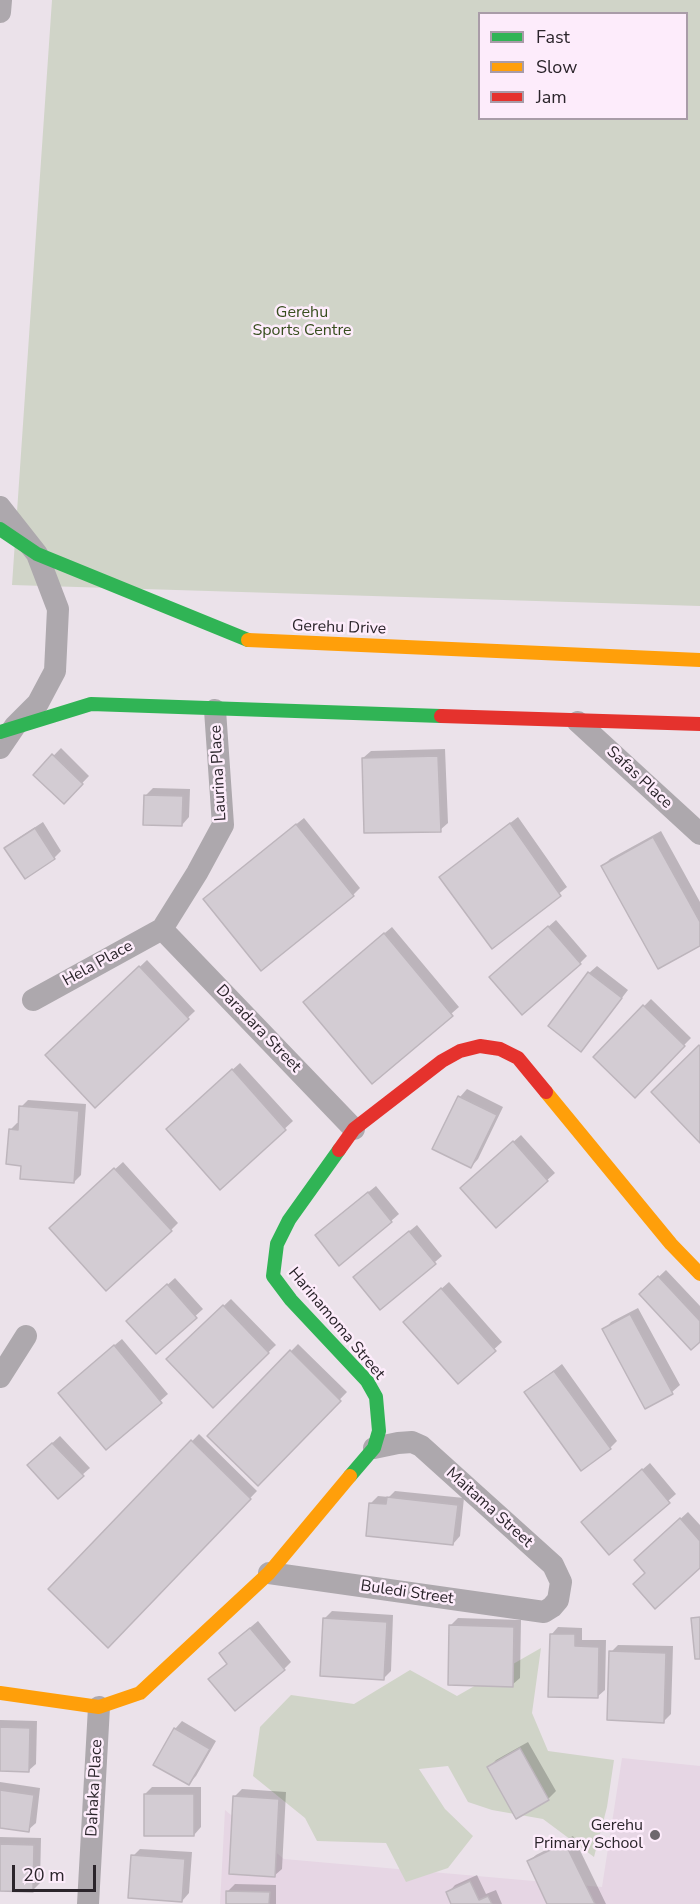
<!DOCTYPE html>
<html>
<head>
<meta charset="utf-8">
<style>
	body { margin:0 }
	#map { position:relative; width:700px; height:1904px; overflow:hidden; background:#ebe2ea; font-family:"Nunito Sans",sans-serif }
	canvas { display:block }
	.legend { position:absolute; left:478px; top:12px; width:210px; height:108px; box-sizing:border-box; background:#fdecfb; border:2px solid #a99ca8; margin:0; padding:8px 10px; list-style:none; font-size:18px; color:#2b252b }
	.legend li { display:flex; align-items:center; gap:12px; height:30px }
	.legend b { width:30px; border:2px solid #a99ca8 }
	.scale { position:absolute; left:12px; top:1865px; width:84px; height:27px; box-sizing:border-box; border:3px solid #2b252b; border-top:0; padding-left:8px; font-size:18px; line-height:21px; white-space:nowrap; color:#2b252b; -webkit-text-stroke:4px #fdecfb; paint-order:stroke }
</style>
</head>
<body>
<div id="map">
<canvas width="700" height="1904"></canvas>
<ul class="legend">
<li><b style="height:8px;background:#30b455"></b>Fast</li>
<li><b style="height:8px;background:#ff9f0a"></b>Slow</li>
<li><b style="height:8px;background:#e5322d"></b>Jam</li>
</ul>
<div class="scale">20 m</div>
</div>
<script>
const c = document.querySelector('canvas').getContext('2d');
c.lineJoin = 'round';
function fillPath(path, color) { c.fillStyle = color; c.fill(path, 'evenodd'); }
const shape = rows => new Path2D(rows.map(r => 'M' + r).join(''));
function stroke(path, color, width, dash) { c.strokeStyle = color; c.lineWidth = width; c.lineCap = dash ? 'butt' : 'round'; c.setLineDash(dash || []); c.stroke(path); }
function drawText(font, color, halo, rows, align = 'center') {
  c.font = font + ' "Nunito Sans",sans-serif'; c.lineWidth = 5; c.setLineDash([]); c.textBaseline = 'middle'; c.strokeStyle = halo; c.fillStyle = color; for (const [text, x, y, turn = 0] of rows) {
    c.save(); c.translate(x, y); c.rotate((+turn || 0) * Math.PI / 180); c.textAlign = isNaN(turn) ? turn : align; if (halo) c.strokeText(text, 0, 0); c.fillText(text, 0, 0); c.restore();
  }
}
fillPath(shape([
	[622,1758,700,1766,700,1904,220,1904,225,1810,284,1859,602,1887]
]), '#e6d6e4');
fillPath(shape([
	[52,0,700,0,700,606,12,585],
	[480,14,686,14,686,118,480,118],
	[541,1648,532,1713,548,1751,614,1760,607,1807,594,1857,543,1819,492,1810,468,1802,448,1766,419,1769,445,1809,473,1836,448,1868,406,1882,386,1843,317,1841,305,1818,253,1776,260,1727,291,1695,354,1704,410,1670,457,1696]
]), '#d0d4c8');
fillPath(shape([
	[61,748,89,776,64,802,35,775],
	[445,749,448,823,440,830,363,758,371,751],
	[153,788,190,789,189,817,182,825,146,795],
	[518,817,567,887,493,947,441,877],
	[304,818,360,888,353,895,212,892],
	[43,822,61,851,54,858,6,848,14,841],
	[661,831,700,902,700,944,603,866,610,859],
	[556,920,587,956,580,963,499,970],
	[392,927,459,1007,372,1082,312,994],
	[147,960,195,1011,95,1106,47,1055],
	[597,966,628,990,588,1042,589,973],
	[651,999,691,1038,635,1095,595,1057],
	[240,1063,293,1121,220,1188,175,1122],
	[467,1089,503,1107,478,1159,471,1167,434,1148,460,1097],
	[28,1100,86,1104,81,1175,74,1182,10,1130,17,1123,20,1123,21,1107],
	[521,1135,555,1173,496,1226,470,1181],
	[123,1162,178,1223,171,1230,58,1221],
	[376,1186,399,1214,391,1221,324,1228],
	[417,1225,442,1256,381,1308,362,1270],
	[666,1270,700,1306,700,1340,648,1287],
	[175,1278,203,1309,156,1352,135,1314],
	[449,1282,502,1342,458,1382,412,1315],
	[231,1299,276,1345,213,1405,168,1359],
	[638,1308,680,1385,672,1392,646,1407,604,1330,611,1322],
	[122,1339,168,1394,106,1448,67,1385],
	[298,1344,347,1392,258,1484,209,1436],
	[562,1364,617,1441,610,1448,526,1392],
	[199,1434,257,1491,108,1646,50,1589],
	[60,1436,90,1468,82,1475,36,1458],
	[650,1463,676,1494,609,1553,590,1515],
	[395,1491,464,1498,460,1536,453,1544,371,1503,378,1496,389,1497],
	[688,1512,700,1525,700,1566,647,1572,643,1553],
	[332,1611,393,1615,391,1671,383,1679,325,1618],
	[458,1618,521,1620,520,1678,512,1685,450,1626],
	[258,1621,291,1662,284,1669,229,1663,228,1646],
	[558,1627,582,1628,582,1640,606,1640,605,1690,597,1697,551,1635],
	[618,1645,673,1646,671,1714,664,1721,611,1652],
	[0,1720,37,1721,36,1764,28,1771,0,1770],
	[182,1721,216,1741,196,1776,189,1783,175,1729],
	[528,1742,556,1791,549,1798,517,1816,489,1768,496,1760],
	[0,1782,40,1788,36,1823,28,1830,0,1826],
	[152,1787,201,1787,201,1827,194,1835,145,1794],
	[242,1789,286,1792,282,1869,274,1876,235,1796],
	[573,1836,606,1904,549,1904,528,1862,536,1855],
	[0,1837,41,1838,40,1883,33,1890,0,1889],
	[140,1849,192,1852,189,1893,182,1901,133,1856],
	[477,1875,486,1894,496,1890,502,1904,453,1904,448,1893,455,1885],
	[235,1884,276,1885,276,1904,227,1904,228,1891]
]), '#0003');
const building = shape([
	[52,754,83,784,64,804,33,775,52,754],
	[438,756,441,832,364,833,362,758,438,756],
	[144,795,183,796,182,826,143,825,144,795],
	[510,823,561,896,492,949,439,877,510,823],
	[296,824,354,896,261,971,203,899,296,824],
	[35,828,55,859,25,879,4,848,35,828],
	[653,837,700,922,700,946,658,969,601,866,653,837],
	[548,926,581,964,522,1015,489,977,548,926],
	[384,933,453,1016,372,1084,303,1002,384,933],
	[139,966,189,1019,95,1108,45,1055,139,966],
	[588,972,622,998,581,1052,548,1026,588,972],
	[643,1005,685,1046,635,1098,593,1057,643,1005],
	[699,1045,700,1046,700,1143,651,1092,699,1045],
	[232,1069,286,1130,220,1190,166,1129,232,1069],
	[458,1096,497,1115,471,1168,432,1149,458,1096],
	[19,1106,79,1111,74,1183,20,1179,21,1166,6,1164,9,1129,18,1130,19,1106],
	[513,1141,548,1181,496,1228,460,1188,513,1141],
	[114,1168,172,1231,106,1291,49,1228,114,1168],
	[368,1192,392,1222,339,1266,315,1235,368,1192],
	[409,1231,436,1264,380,1310,353,1277,409,1231],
	[658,1276,700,1321,700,1342,691,1350,639,1294,658,1276],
	[167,1284,197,1318,156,1354,126,1321,167,1284],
	[441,1288,496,1351,458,1384,403,1322,441,1288],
	[223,1305,269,1353,213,1408,166,1359,223,1305],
	[630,1314,673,1394,645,1409,602,1329,630,1314],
	[114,1345,162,1403,106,1450,58,1393,114,1345],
	[290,1350,341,1401,258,1486,207,1436,290,1350],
	[554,1371,611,1449,581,1471,524,1392,554,1371],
	[191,1440,251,1499,108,1648,48,1589,191,1440],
	[52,1443,84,1476,58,1499,27,1465,52,1443],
	[642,1469,670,1503,609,1555,581,1522,642,1469],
	[387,1497,458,1505,453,1545,366,1536,369,1503,386,1504,387,1497],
	[680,1518,700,1541,700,1568,655,1609,633,1584,645,1573,634,1560,680,1518],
	[700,1617,700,1659,695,1659,691,1618,700,1617],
	[323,1618,387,1622,384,1680,320,1676,323,1618],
	[449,1625,514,1627,513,1687,448,1685,449,1625],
	[250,1628,285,1670,235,1711,208,1679,227,1664,219,1653,250,1628],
	[550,1634,575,1634,575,1646,599,1647,598,1698,548,1697,550,1634],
	[609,1651,666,1653,664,1723,607,1720,609,1651],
	[0,1727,30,1728,29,1772,0,1771,0,1727],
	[174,1728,210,1749,189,1785,153,1765,174,1728],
	[520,1748,549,1800,516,1819,487,1767,520,1748],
	[0,1790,34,1795,29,1832,0,1828,0,1790],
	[144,1794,194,1794,194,1836,144,1836,144,1794],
	[233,1796,279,1799,275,1877,229,1874,233,1796],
	[565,1843,595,1904,547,1904,527,1861,565,1843],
	[0,1844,34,1845,33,1892,0,1891,0,1844],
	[131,1855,185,1859,182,1902,128,1898,131,1855],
	[470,1881,479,1900,488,1896,492,1904,451,1904,446,1892,470,1881],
	[226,1891,270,1892,269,1904,226,1904,226,1891]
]);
fillPath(building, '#d3ccd3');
stroke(building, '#bdb5bc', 1.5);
stroke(shape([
	[0,12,1,0],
	[0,507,37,554,58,609,55,671,38,703,15,726,0,748],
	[578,722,700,834],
	[162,929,354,1129],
	[33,1000,162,929,197,873,223,825,215,710],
	[0,1377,26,1336],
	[269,1573,544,1612,552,1607,558,1600,561,1582,553,1565,421,1446,412,1442,398,1443,374,1448],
	[88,1904,99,1707]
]), '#ada8ad', 22);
stroke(shape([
	[0,529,37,554,248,640],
	[0,732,91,704,441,716],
	[339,1150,289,1220,277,1244,273,1276,291,1300,367,1381,376,1397,379,1431,374,1448,350,1476]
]), '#30b455', 14);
stroke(shape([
	[248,640,700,660],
	[546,1092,671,1244,700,1274],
	[0,1693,99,1707,140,1693,269,1573,350,1476]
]), '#ff9f0a', 14);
stroke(shape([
	[441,716,700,724],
	[339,1150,354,1129,442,1061,460,1051,480,1046,500,1049,518,1058,546,1092]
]), '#e5322d', 14);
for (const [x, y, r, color] of [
	[655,1835,6,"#6e676e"]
]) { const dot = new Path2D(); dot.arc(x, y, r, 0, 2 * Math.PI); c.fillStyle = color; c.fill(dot); stroke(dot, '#fdecfb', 2); }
drawText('16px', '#374e1e', '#fdecfb', [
	["Gerehu",302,313],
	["Sports Centre",302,331]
]);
drawText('16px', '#2b252b', '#fdecfb', [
	["Gerehu Drive",339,628,2],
	["Laurina Place",219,773,-93],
	["Safas Place",639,778,43],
	["Hela Place",98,964,-29],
	["Daradara Street",258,1029,46],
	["Harinamoma Street",336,1324,50],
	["Maitama Street",489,1508,42],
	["Buledi Street",407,1593,8],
	["Dahaka Place",95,1788,-87]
]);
drawText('16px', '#2b252b', '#fdecfb', [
	["Gerehu",643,1826],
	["Primary School",643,1844]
], 'right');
</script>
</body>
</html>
